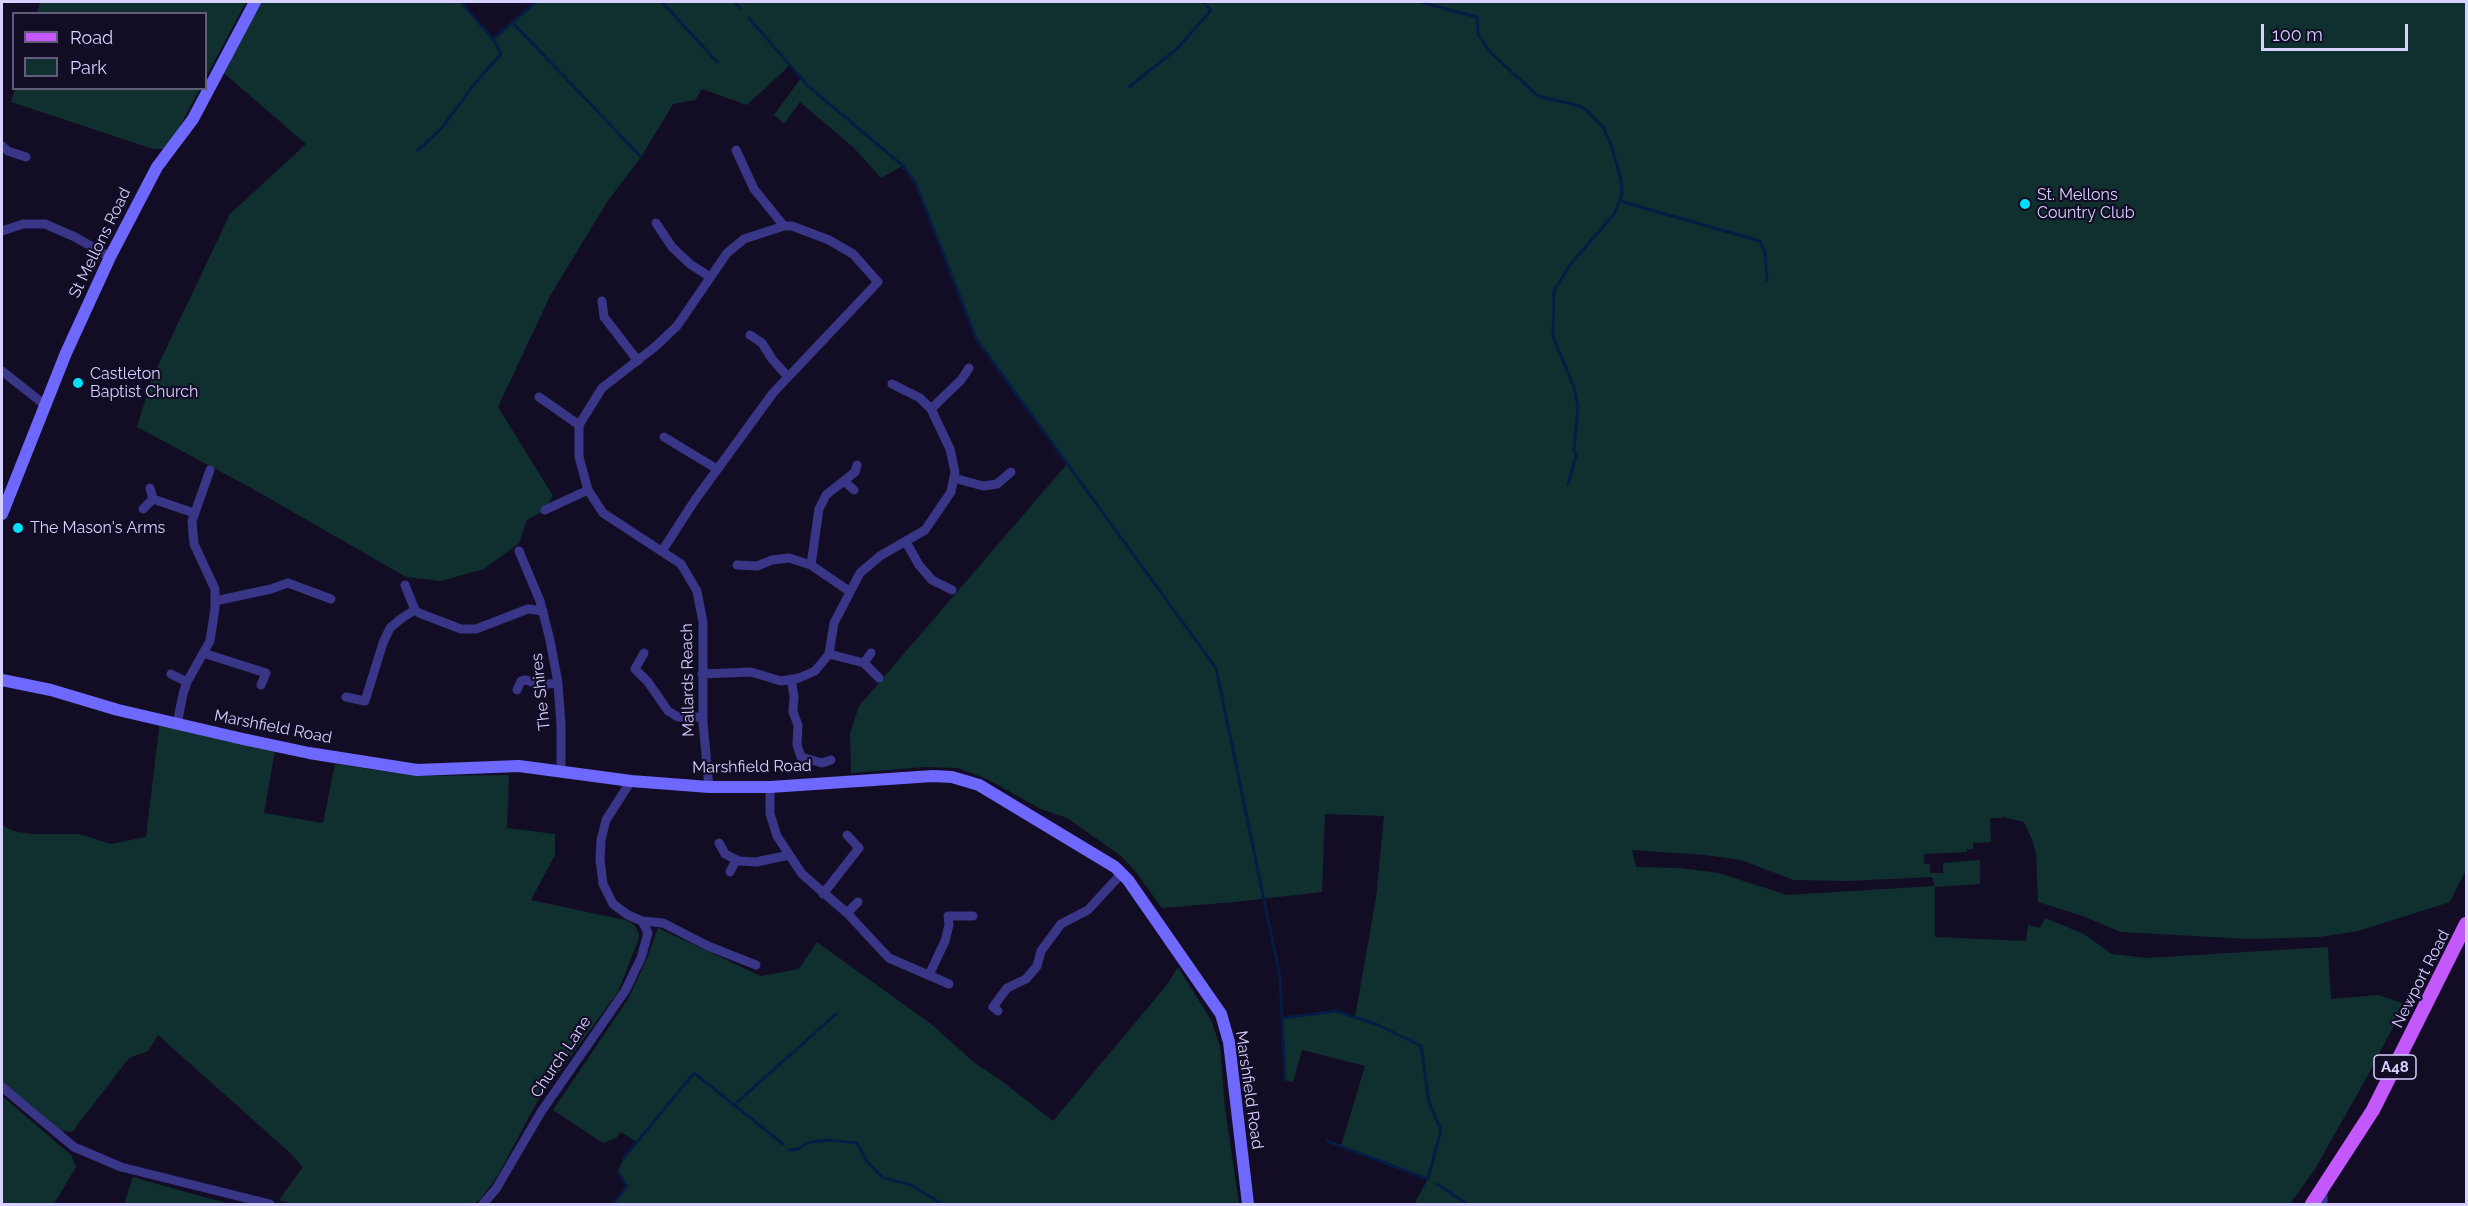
<!DOCTYPE html>
<html>
<head>
<meta charset="utf-8">
<style>
	body { margin:0 }
	#map { position:relative; width:2468px; height:1206px; overflow:hidden; background:#120d25; font-family:Raleway,sans-serif }
	canvas { display:block }
	.frame { position:absolute; inset:0; border:3px solid #d7d1ff; pointer-events:none }
	.legend { position:absolute; left:12px; top:12px; width:195px; height:78px; box-sizing:border-box; background:#120d25; border:2px solid #615b7c; margin:0; padding:8px 10px; list-style:none; font-size:18px; color:#d7d1ff }
	.legend li { display:flex; align-items:center; gap:12px; height:30px }
	.legend b { width:30px; border:2px solid #615b7c }
	.scale { position:absolute; left:2261px; top:24px; width:147px; height:27px; box-sizing:border-box; border:3px solid #d7d1ff; border-top:0; padding-left:8px; font-size:18px; line-height:21px; white-space:nowrap; color:#d7d1ff; -webkit-text-stroke:4px #120d25; paint-order:stroke }
</style>
</head>
<body>
<div id="map">
<canvas width="2468" height="1206"></canvas>
<div class="frame"></div>
<ul class="legend">
<li><b style="height:8px;background:#c358ff"></b>Road</li>
<li><b style="height:16px;background:#10302f"></b>Park</li>
</ul>
<div class="scale">100 m</div>
</div>
<script>
const c = document.querySelector('canvas').getContext('2d');
c.lineJoin = 'round';
function fillPath(path, color) { c.fillStyle = color; c.fill(path, 'evenodd'); }
const shape = rows => new Path2D(rows.map(r => 'M' + r).join(''));
function stroke(path, color, width, dash) { c.strokeStyle = color; c.lineWidth = width; c.lineCap = dash ? 'butt' : 'round'; c.setLineDash(dash || []); c.stroke(path); }
function drawText(font, color, halo, rows, align = 'center') {
  c.font = font + ' Raleway,sans-serif'; c.lineWidth = 4.5; c.setLineDash([]); c.textBaseline = 'middle'; c.strokeStyle = halo; c.fillStyle = color; for (const [text, x, y, turn = 0] of rows) {
    c.save(); c.translate(x, y); c.rotate((+turn || 0) * Math.PI / 180); c.textAlign = isNaN(turn) ? turn : align; if (halo) c.strokeText(text, 0, 0); c.fillText(text, 0, 0); c.restore();
  }
}
fillPath(shape([
	[40,2,246,2,206,77,206,14,37,13],
	[255,2,461,2,493,38,535,2,2466,2,2466,870,2450,902,2358,931,2319,937,2248,939,2121,932,2083,916,2038,902,2036,854,2033,842,2024,822,2003,817,2002,815,2002,818,1990,818,1991,842,1973,843,1973,849,1967,849,1967,852,1924,854,1924,864,1930,864,1930,873,1943,873,1943,863,1980,860,1980,884,1935,887,1935,937,2026,941,2028,925,2040,928,2045,918,2084,934,2112,954,2148,958,2328,947,2331,999,2378,995,2405,1004,2367,1077,2315,1169,2290,1204,1414,1204,1428,1179,1341,1146,1365,1066,1302,1050,1293,1082,1285,1080,1283,1018,1336,1011,1355,1017,1376,898,1384,816,1325,814,1322,892,1234,902,1162,908,1136,872,1121,856,1067,818,1041,809,987,779,958,768,925,767,851,773,850,733,859,706,1067,464,977,340,916,184,902,166,881,178,853,147,800,102,784,124,774,115,801,78,790,65,747,105,702,89,695,100,673,104,641,157,607,202,550,296,498,407,553,496,545,510,527,520,519,543,484,569,441,581,406,577,253,489,137,427,152,378,230,214,306,144,218,68],
	[1632,850,1705,855,1741,860,1794,880,1847,881,1932,877,1935,886,1787,895,1719,873,1679,868,1636,867],
	[15,89,200,89,173,139,165,149,153,149,11,102],
	[160,720,276,745,264,813,323,823,335,764,417,776,509,775,507,828,555,834,555,855,531,900,629,921,635,926,639,934,638,941,618,992,537,1102,498,1175,481,1199,473,1204,292,1204,279,1200,303,1167,289,1152,158,1035,148,1051,129,1058,72,1132,62,1131,2,1082,2,825,13,831,31,834,79,834,111,844,146,837],
	[658,928,761,976,799,969,817,942,931,1024,976,1064,999,1079,1053,1121,1166,986,1178,967,1211,1020,1220,1046,1225,1108,1239,1204,613,1204,627,1186,618,1171,623,1159,637,1142,621,1132,616,1138,603,1143,553,1110,628,999,646,961],
	[2,1096,71,1155,76,1167,54,1204,2,1204],
	[133,1177,189,1193,230,1204,124,1204]
]), '#10302f');
stroke(shape([
	[662,2,717,62],
	[735,2,740,8],
	[1420,2,1477,17,1478,34,1490,52,1538,96,1580,106,1586,110,1603,127,1611,145,1621,179,1622,195,1614,214,1569,266,1554,291,1553,337,1574,387,1578,407,1574,449,1576,456,1568,484],
	[749,18,808,86,902,165,916,184,977,340,1216,668,1280,977,1285,1080],
	[512,22,641,157],
	[493,39,536,2],
	[1129,87,1178,48,1211,10,1203,2],
	[417,151,441,129,476,82,501,54,493,39,461,2],
	[1620,201,1760,241,1765,253,1767,280],
	[1283,1018,1336,1011,1378,1025,1421,1046,1429,1102,1441,1130,1428,1179,1327,1141],
	[734,1105,836,1014],
	[789,1150,798,1149,810,1142,829,1140,857,1143,866,1160,883,1178,911,1185,942,1204],
	[623,1159,694,1073,783,1144],
	[1437,1184,1467,1204],
	[613,1204,627,1186,618,1171]
]), '#061c45', 3);
stroke(shape([
	[2,146,8,151,26,157],
	[736,150,754,189,784,226],
	[656,223,672,247,690,264,710,277],
	[2,231,23,224,45,224,75,237,110,257],
	[602,301,604,317,638,361],
	[750,335,762,343,772,359,788,377],
	[2,371,45,405],
	[892,384,920,398,931,409],
	[539,397,579,425],
	[664,437,717,469],
	[954,478,983,486,997,484,1011,472],
	[844,481,854,490],
	[153,499,194,513],
	[143,509,153,499,150,488],
	[545,510,588,490],
	[906,542,919,565,932,580,952,590],
	[519,551,540,601,550,640,558,683,561,725,561,770],
	[662,551,695,500,773,393,878,282,853,254,829,240,792,226,784,226,744,239,727,253,677,326,656,346,602,388,579,425,579,457,588,490,603,513,681,564,697,591,703,622,703,722,709,787],
	[737,565,757,566,772,560,789,558,811,565,849,591],
	[811,565,819,509,826,495,855,472,857,465],
	[405,585,415,610,419,613,461,629,476,629,528,609,543,611],
	[215,601,271,589,288,583,331,599],
	[203,653,266,673,261,685],
	[644,653,635,669,648,682,668,711,678,717,703,717],
	[829,654,864,663,879,678],
	[864,663,871,653],
	[171,674,187,682],
	[702,674,751,672,781,681,799,678,815,671,829,654,834,623,860,573,880,556,925,530,951,492,955,472,950,449,931,409,961,380,969,368],
	[791,679,794,696,793,712,798,725,797,745,801,757,822,763,831,760],
	[517,690,521,681,526,680,540,685,558,683],
	[346,697,365,701,383,643,390,628,402,618,415,610],
	[177,724,183,694,187,682,210,641,215,608,215,589,194,544,192,521,210,470],
	[631,781,606,820,601,840,600,860,603,884,613,904,628,915,642,921,663,923,708,946,756,965],
	[770,787,770,814,777,836,802,874,847,913,889,958,949,984],
	[719,843,725,854,739,861,756,862,789,855],
	[730,872,736,860],
	[823,894,859,848,847,835],
	[847,913,858,902],
	[929,975,945,941,949,925,948,916,973,916],
	[998,1011,993,1007,1007,988,1026,979,1037,966,1041,951,1061,924,1088,910,1122,873],
	[2,1087,74,1147,121,1167,270,1204],
	[483,1204,496,1189,541,1112,625,991,641,958,648,933,642,921],
	[2323,1204,2323,1189]
]), '#393587', 9);
stroke(shape([
	[2,514,66,353,110,257,157,167,193,119,255,2],
	[2,680,51,690,118,710,243,739,309,753,417,770,519,766,631,781,709,787,770,787,933,776,952,777,979,785,1115,867,1128,880,1221,1014,1229,1042,1248,1204]
]), '#6e68ff', 12);
stroke(shape([
	[2312,1204,2373,1110,2466,924]
]), '#c358ff', 14);
for (const [x, y, r, color] of [
	[2025,204,6,"#00dffc"],
	[78,383,6,"#00dffc"],
	[18,528,6,"#00dffc"]
]) { const dot = new Path2D(); dot.arc(x, y, r, 0, 2 * Math.PI); c.fillStyle = color; c.fill(dot); stroke(dot, '#120d25', 2); }
for (const [x, y, w] of [
	[2395,1067,42]
]) { const box = new Path2D(); box.roundRect(x - w / 2, y - 12, w, 24, 4.5); c.fillStyle = '#120d25'; c.fill(box); stroke(box, '#d7d1ff', 1.5); }
drawText('bold 15px', '#d7d1ff', null, [
	["A48",2395,1067]
]);
drawText('16px', '#d7d1ff', '#120d25', [
	["St. Mellons",2037,195],
	["Country Club",2037,213],
	["Castleton",90,374],
	["Baptist Church",90,392],
	["The Mason's Arms",30,528]
], 'left');
drawText('16px', '#d7d1ff', '#120d25', [
	["St Mellons Road",100,243,-64],
	["Mallards Reach",688,680,-91],
	["The Shires",541,692,-96],
	["Marshfield Road",273,727,11],
	["Marshfield Road",752,767,-1],
	["Newport Road",2421,979,-63],
	["Church Lane",561,1057,-56],
	["Marshfield Road",1249,1090,82]
]);
</script>
</body>
</html>
